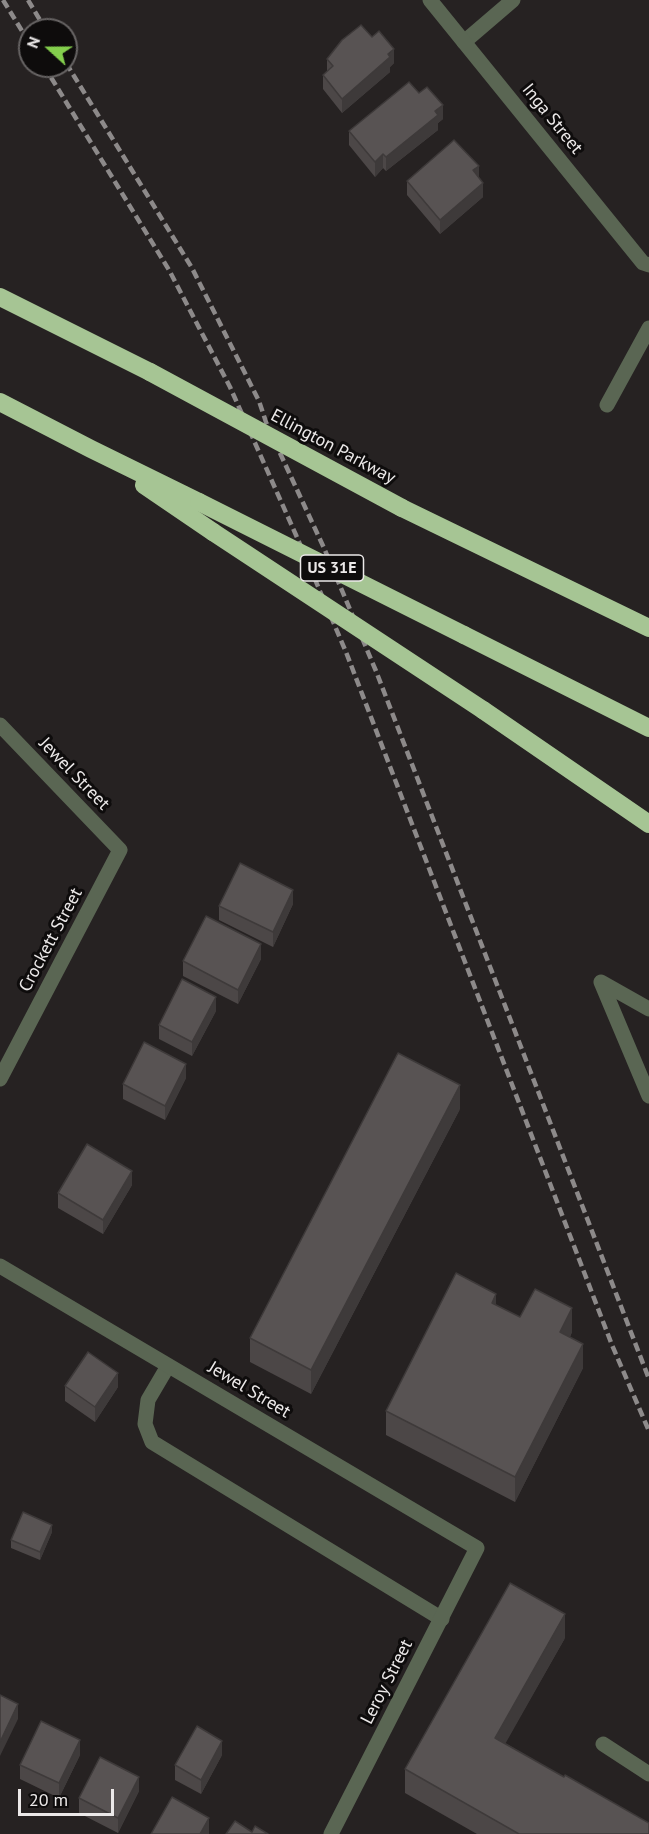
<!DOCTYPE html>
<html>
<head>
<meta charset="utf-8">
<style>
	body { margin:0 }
	#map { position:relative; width:649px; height:1834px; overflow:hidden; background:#262222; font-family:"PT Sans",sans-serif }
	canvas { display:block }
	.north { position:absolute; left:18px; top:18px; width:60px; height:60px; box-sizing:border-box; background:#0e0c0c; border:2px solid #676464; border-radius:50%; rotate:291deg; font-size:16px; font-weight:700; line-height:24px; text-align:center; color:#ece9e9 }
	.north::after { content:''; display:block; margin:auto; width:21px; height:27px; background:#84cf4d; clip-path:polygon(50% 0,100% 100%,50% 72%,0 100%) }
	.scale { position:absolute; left:18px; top:1789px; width:96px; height:27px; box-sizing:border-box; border:3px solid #ece9e9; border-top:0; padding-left:8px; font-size:18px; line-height:21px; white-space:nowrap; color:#ece9e9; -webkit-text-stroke:4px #0e0c0c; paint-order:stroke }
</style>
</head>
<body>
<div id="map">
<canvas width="649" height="1834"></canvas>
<div class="north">N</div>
<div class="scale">20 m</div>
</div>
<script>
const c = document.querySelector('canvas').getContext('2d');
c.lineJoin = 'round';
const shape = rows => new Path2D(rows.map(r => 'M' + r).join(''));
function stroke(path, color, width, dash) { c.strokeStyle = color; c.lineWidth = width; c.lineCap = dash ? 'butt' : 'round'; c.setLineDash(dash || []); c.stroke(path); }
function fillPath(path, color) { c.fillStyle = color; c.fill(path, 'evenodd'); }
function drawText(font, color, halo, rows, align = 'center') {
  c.font = font + ' "PT Sans",sans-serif'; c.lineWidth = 6; c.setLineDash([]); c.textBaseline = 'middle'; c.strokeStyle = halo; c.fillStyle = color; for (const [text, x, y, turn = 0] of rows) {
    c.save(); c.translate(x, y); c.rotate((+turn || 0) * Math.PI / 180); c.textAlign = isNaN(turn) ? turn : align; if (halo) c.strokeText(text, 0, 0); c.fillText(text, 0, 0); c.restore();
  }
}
stroke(shape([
	[464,42,513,0],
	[649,1009,601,982,649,1096],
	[168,1366,148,1400,145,1424,152,1442,442,1619],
	[603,1744,649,1774]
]), '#5a6653', 15);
stroke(shape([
	[430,0,643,263,649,265],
	[607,405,649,328],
	[0,725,120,850,0,1079],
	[0,1266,477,1548,331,1834]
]), '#5a6653', 15);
stroke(shape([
	[0,297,150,372],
	[0,402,91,449,199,502],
	[144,485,213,532],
	[402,508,649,628],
	[464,635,649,728],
	[483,710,649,824]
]), '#a6c594', 18);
stroke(shape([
	[3,0,30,44],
	[28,0,46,30],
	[66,63,192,268,259,401,267,425,324,548,376,671,649,1379],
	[44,66,169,270,230,387,296,535,346,652,612,1345,649,1431]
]), '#8d8a8a', 4.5, [9, 4.5]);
stroke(shape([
	[150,372,402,508],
	[199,502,464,635],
	[213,532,483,710]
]), '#a6c594', 18);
fillPath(shape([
	[327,59,394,63,390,67,390,72,342,113,323,89,323,75,327,71],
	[443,119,438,123,438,130,386,171,383,168,375,177,349,145,349,131],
	[479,178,483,197,440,234,407,195,407,181],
	[293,904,273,947,219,920,219,906],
	[261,959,238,1004,183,976,183,961],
	[216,1011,192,1056,159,1039,159,1025],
	[186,1078,165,1120,123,1099,123,1084],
	[460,1109,311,1394,250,1362,250,1338],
	[132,1185,103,1234,58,1208,58,1193],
	[496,1305,520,1317,572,1332,570,1337,583,1368,515,1502,386,1435,386,1411],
	[65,1386,118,1387,95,1422,65,1401],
	[52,1532,40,1560,11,1548,11,1540],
	[565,1638,505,1743,564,1777,649,1834,477,1834,405,1793,405,1769],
	[80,1755,59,1798,20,1779,20,1765],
	[222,1755,201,1794,175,1780,175,1765],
	[139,1791,118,1833,79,1813,79,1798]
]), '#4c4747');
fillPath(shape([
	[394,49,394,63,390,67,390,72,342,113,342,99],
	[443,105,443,119,438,123,438,130,386,171,386,157,435,111],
	[383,154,383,168,375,177,375,162],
	[479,166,479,181,473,170],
	[483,183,483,197,440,234,440,220],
	[293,890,293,904,273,947,273,932],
	[261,944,261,959,238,1004,238,990],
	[216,997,216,1011,192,1056,192,1042],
	[186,1064,186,1078,165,1120,165,1106],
	[460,1085,460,1109,311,1394,311,1370],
	[132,1171,132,1185,103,1234,103,1220],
	[496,1294,496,1318,492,1303],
	[572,1308,572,1332,560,1356,560,1332],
	[583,1344,583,1368,515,1502,515,1477],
	[118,1373,118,1387,95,1422,95,1407],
	[52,1525,52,1532,40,1560,40,1552],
	[565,1614,565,1638,495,1762,495,1738],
	[18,1704,18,1719,0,1756,0,1742],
	[80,1740,80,1755,59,1798,59,1783],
	[222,1741,222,1755,201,1794,201,1780],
	[139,1777,139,1791,118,1833,118,1818],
	[209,1818,209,1834,200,1834]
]), '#3e3a3a');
const building = shape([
	[361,25,372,37,379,31,394,49,388,54,390,57,342,99,323,75,333,66,327,59,342,40,361,25],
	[409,82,419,93,427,87,443,105,435,111,438,115,386,157,383,154,375,162,349,131,409,82],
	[454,140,479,166,473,170,483,183,440,220,407,181,454,140],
	[240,863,293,890,273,932,219,906,240,863],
	[206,916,261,944,238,990,183,961,206,916],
	[182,979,216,997,192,1042,159,1025,182,979],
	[144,1042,186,1064,165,1106,123,1084,144,1042],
	[398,1053,460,1085,311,1370,250,1338,398,1053],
	[87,1144,132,1171,103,1220,58,1193,87,1144],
	[456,1273,496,1294,492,1303,520,1317,535,1289,572,1308,560,1332,583,1344,515,1477,386,1411,456,1273],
	[88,1352,118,1373,95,1407,65,1386,88,1352],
	[23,1512,52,1525,40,1552,11,1540,23,1512],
	[510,1583,565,1614,495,1738,564,1777,565,1775,649,1823,649,1834,519,1834,405,1769,510,1583],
	[0,1695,18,1704,0,1742,0,1695],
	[41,1721,80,1740,59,1783,20,1765,41,1721],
	[197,1726,222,1741,201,1780,175,1765,197,1726],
	[100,1757,139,1777,118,1818,79,1798,100,1757],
	[172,1797,209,1818,200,1834,151,1834,172,1797],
	[235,1821,252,1832,255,1826,268,1834,226,1834,235,1821]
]);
fillPath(building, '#585353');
stroke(building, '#3e3a3a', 1.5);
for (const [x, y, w] of [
	[332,568,63]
]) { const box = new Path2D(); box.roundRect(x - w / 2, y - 13, w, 26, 4.5); c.fillStyle = '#0e0c0c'; c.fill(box); stroke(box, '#ece9e9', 1.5); }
drawText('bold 16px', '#ece9e9', null, [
	["US 31E",332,568]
]);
drawText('18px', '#ece9e9', '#0e0c0c', [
	["Inga Street",552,119,51],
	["Ellington Parkway",333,447,28],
	["Jewel Street",74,774,46],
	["Crockett Street",51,940,-62],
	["Jewel Street",249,1390,31],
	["Leroy Street",387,1682,-63]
]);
</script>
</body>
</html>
